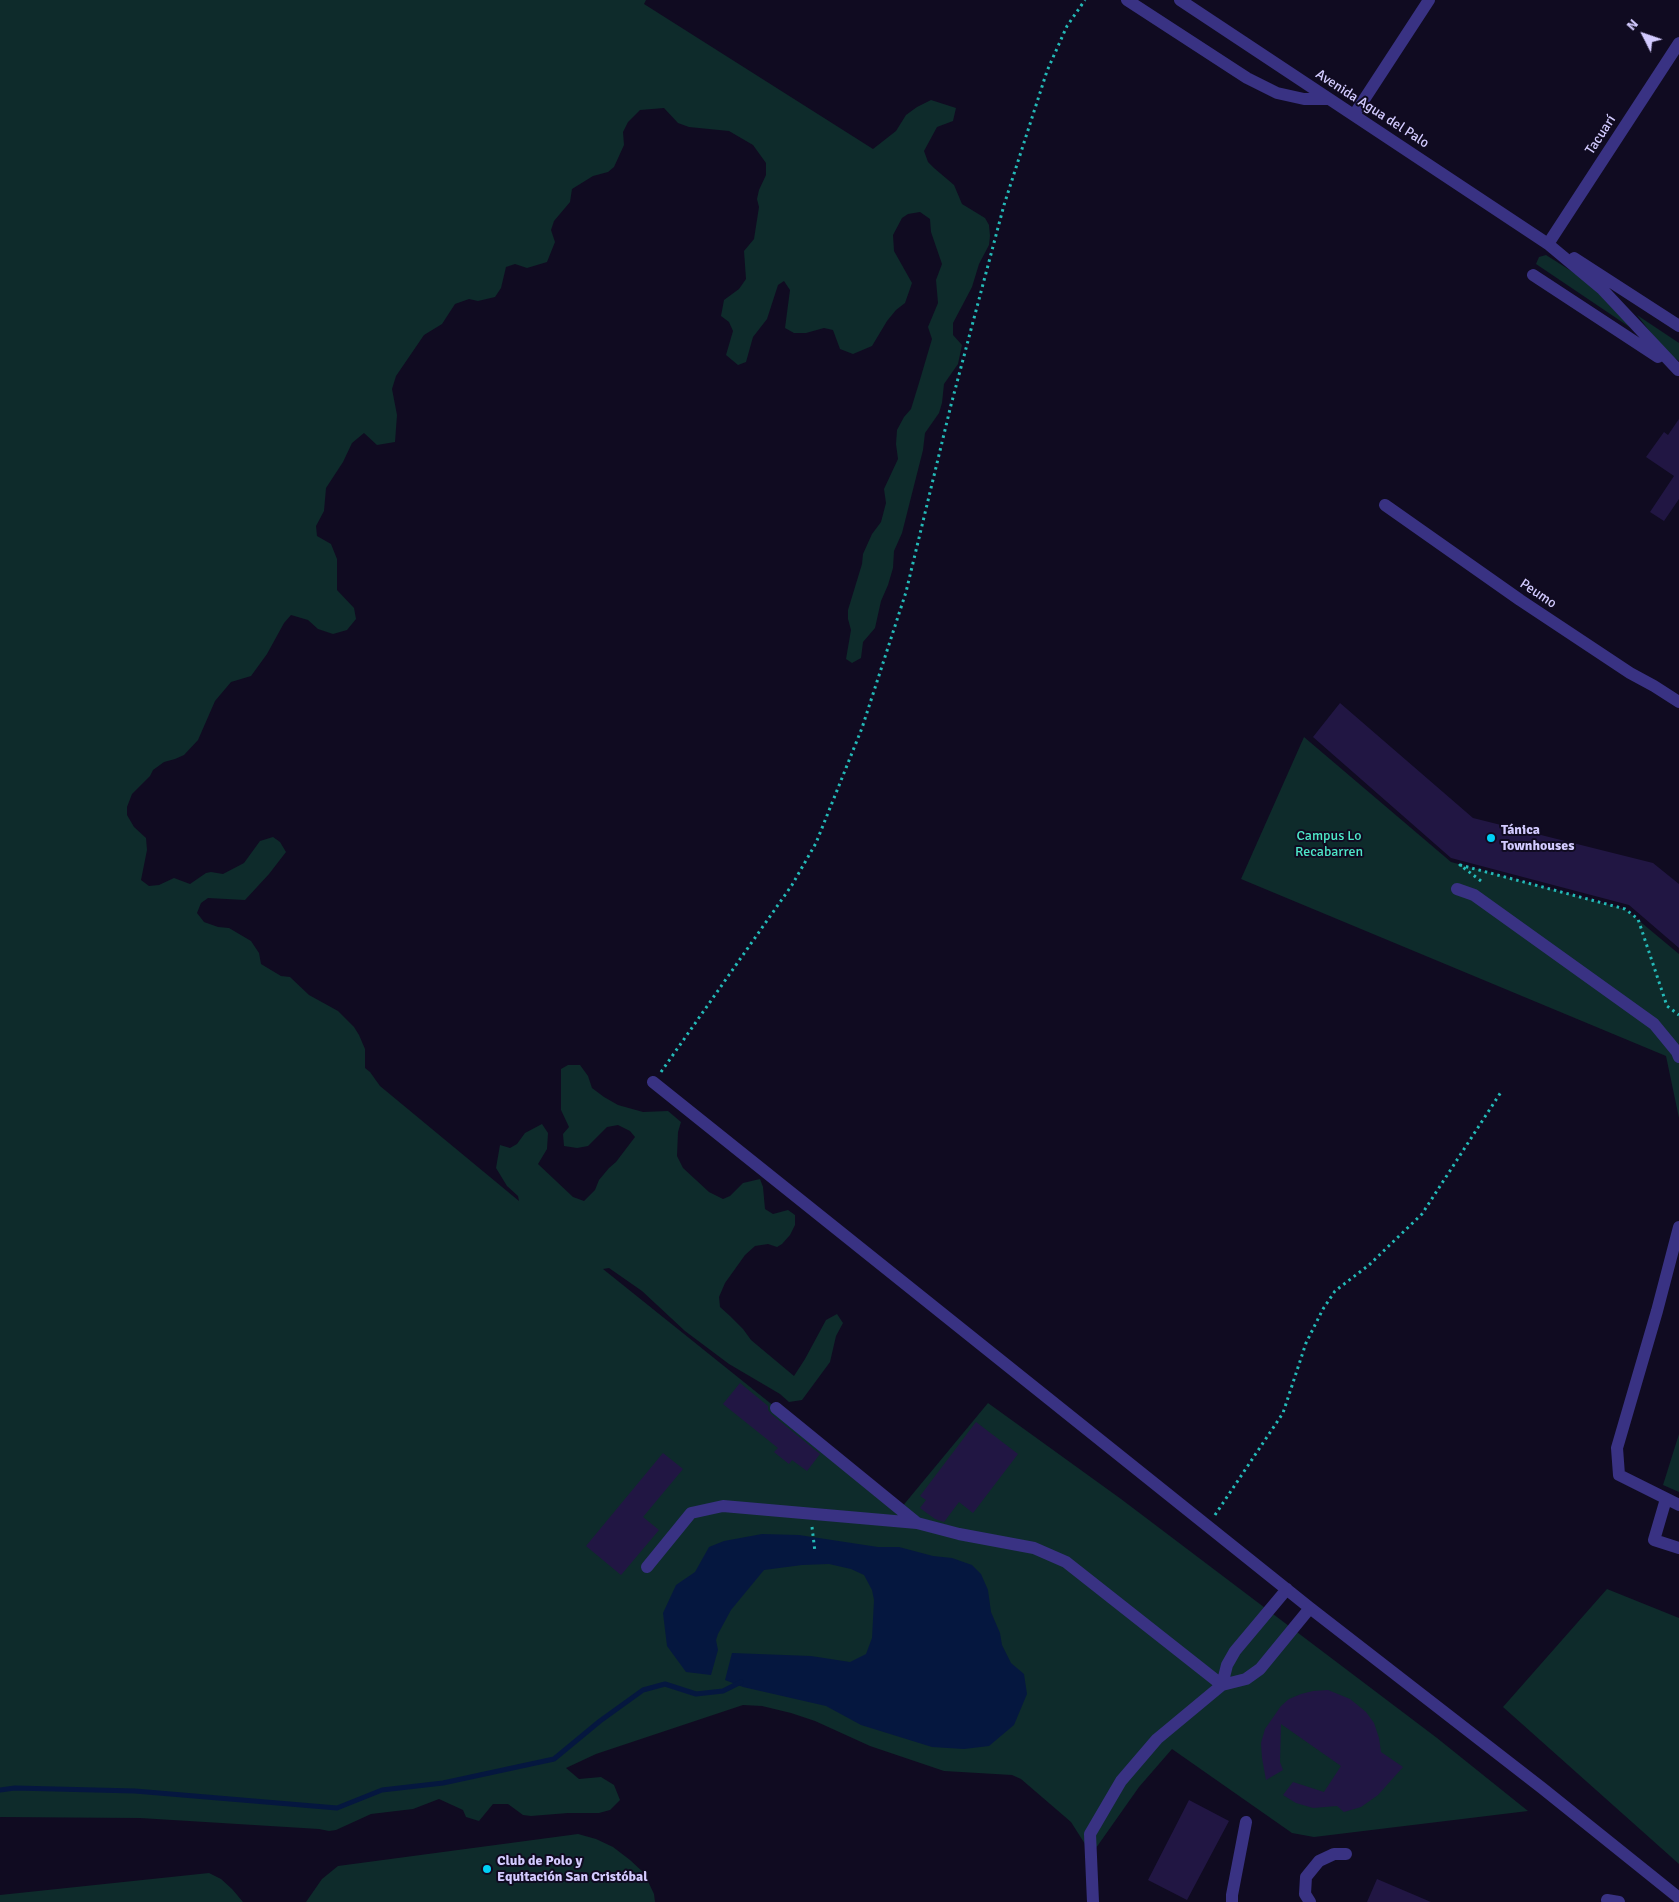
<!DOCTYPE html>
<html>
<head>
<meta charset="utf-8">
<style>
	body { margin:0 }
	#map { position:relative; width:1679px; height:1902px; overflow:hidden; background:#100b21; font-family:Signika,sans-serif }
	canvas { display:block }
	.north { position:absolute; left:1619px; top:10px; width:50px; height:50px; -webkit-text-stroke:4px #100b21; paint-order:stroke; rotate:311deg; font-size:14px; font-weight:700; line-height:20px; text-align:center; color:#d3cbff }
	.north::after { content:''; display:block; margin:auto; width:18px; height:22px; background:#d3cbff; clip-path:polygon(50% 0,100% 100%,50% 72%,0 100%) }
</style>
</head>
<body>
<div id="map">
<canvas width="1679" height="1902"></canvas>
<div class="north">N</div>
</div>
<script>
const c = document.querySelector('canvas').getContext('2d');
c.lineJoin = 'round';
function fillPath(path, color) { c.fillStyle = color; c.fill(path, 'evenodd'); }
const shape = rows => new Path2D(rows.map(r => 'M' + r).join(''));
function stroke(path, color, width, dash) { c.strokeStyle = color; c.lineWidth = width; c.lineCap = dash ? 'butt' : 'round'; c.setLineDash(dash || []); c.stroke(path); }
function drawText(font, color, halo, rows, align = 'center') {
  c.font = font + ' Signika,sans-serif'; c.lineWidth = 4; c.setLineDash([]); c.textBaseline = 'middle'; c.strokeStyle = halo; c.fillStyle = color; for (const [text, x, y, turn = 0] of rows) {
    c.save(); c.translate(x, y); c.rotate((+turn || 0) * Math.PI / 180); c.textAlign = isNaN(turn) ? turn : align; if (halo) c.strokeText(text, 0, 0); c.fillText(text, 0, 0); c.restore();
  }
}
fillPath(shape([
	[0,0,646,0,644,4,873,149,896,131,906,115,917,107,931,100,956,108,953,121,937,127,924,151,928,162,934,168,954,185,962,204,985,218,989,225,990,236,989,245,979,264,972,287,953,323,953,335,962,345,958,364,944,384,942,403,939,413,925,433,923,450,902,533,894,551,893,568,888,585,881,601,875,628,863,642,861,658,852,663,846,659,851,630,848,619,848,610,862,564,863,554,872,534,881,522,886,503,884,489,898,459,896,444,897,430,904,417,911,409,919,383,932,339,928,327,938,303,936,280,942,264,931,232,930,219,920,212,908,214,902,218,893,235,894,251,912,283,905,303,896,310,887,321,872,346,853,354,840,349,833,330,824,328,806,333,794,333,785,328,790,290,784,281,778,285,767,319,753,337,746,362,738,365,726,355,733,331,729,322,721,316,724,300,739,289,746,279,744,251,754,239,759,207,757,199,759,190,766,175,766,163,753,145,729,131,689,127,678,123,664,108,640,110,628,122,623,132,624,145,614,167,608,172,593,176,572,189,570,202,554,221,551,230,555,242,547,262,527,268,515,264,506,267,501,288,495,297,478,301,469,299,455,304,442,324,424,335,396,376,392,389,397,415,395,442,377,445,364,433,352,443,343,462,326,488,324,511,316,526,317,536,331,544,337,559,337,590,354,608,356,619,347,630,333,634,318,629,308,620,291,615,284,623,267,654,251,676,231,682,215,701,198,740,184,755,175,759,164,762,153,770,150,776,132,794,127,807,127,815,134,827,146,838,147,850,141,880,149,886,159,885,174,878,190,884,206,873,211,872,223,874,244,863,260,841,273,837,280,842,286,852,269,874,245,900,208,898,201,903,197,913,204,922,218,927,229,928,251,941,259,953,261,964,281,976,290,977,309,995,338,1011,354,1027,359,1035,365,1049,365,1068,370,1072,380,1086,519,1201,518,1196,507,1186,496,1168,500,1145,510,1148,517,1144,525,1133,542,1124,548,1133,547,1149,538,1164,573,1197,584,1201,595,1190,599,1180,609,1168,616,1162,635,1137,630,1131,618,1125,607,1127,588,1146,577,1148,564,1146,563,1134,569,1127,561,1110,561,1069,568,1065,580,1065,588,1076,592,1088,604,1097,618,1105,643,1112,668,1111,681,1122,678,1132,677,1156,683,1168,709,1192,723,1199,730,1196,743,1183,760,1179,763,1187,765,1209,773,1214,788,1210,795,1215,795,1225,790,1235,782,1244,777,1247,768,1244,755,1246,745,1255,725,1283,719,1297,720,1307,730,1316,743,1329,751,1340,794,1376,805,1359,826,1320,837,1314,843,1323,836,1336,830,1362,802,1400,789,1402,780,1394,729,1364,685,1331,642,1291,609,1268,603,1269,901,1508,988,1403,1121,1499,1437,1738,1528,1811,1314,1837,1292,1833,1172,1749,1139,1787,1096,1848,1085,1844,1071,1822,1021,1779,1012,1775,944,1771,870,1746,815,1721,791,1713,762,1706,743,1705,596,1754,566,1768,579,1779,601,1777,614,1785,620,1800,610,1810,599,1813,568,1813,531,1816,523,1815,508,1804,493,1804,479,1821,466,1817,463,1810,439,1799,413,1809,371,1814,336,1830,329,1831,319,1829,140,1818,0,1817],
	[1546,255,1587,281,1631,328,1536,264,1539,257],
	[1637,315,1679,343,1679,361,1666,352],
	[1304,737,1451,862,1625,909,1679,954,1679,1118,1666,1056,1241,879],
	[1679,1434,1679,1492,1663,1485],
	[1607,1589,1679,1618,1679,1864,1503,1707],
	[578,1834,596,1839,613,1847,630,1860,644,1873,654,1894,655,1902,306,1902,322,1879,338,1866],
	[209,1873,221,1879,232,1889,243,1902,0,1902,0,1895]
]), '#0e2b2b');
fillPath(shape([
	[762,1534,799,1535,878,1547,899,1547,933,1556,952,1558,972,1565,981,1574,988,1590,991,1612,1000,1633,1002,1645,1011,1663,1024,1674,1027,1694,1014,1725,989,1746,964,1749,932,1747,861,1725,826,1706,743,1687,725,1680,732,1653,811,1656,850,1662,866,1654,872,1638,874,1600,872,1590,864,1575,851,1569,829,1564,802,1565,764,1570,731,1610,718,1634,716,1640,718,1650,711,1675,686,1672,667,1646,663,1613,676,1585,695,1572,709,1547,724,1541]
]), '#05173f');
stroke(shape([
	[0,1790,15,1788,135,1791,337,1808,382,1790,443,1783,554,1759,600,1721,643,1690,665,1684,696,1694,723,1691,741,1682]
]), '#05173f', 5);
fillPath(shape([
	[1679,419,1679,499,1664,521,1650,512,1674,476,1646,457,1664,432,1668,435],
	[1340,703,1473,818,1653,863,1679,884,1679,948,1629,905,1451,858,1313,737],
	[740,1383,768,1406,768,1410,771,1414,820,1454,807,1471,792,1460,789,1464,774,1452,778,1448,723,1404],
	[976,1422,1018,1454,973,1513,959,1502,944,1522,935,1519,920,1508,926,1500,920,1496],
	[663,1453,683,1469,643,1517,659,1530,621,1575,586,1546],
	[1328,1690,1350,1699,1366,1712,1374,1723,1379,1738,1381,1752,1403,1767,1378,1795,1361,1807,1344,1812,1337,1806,1313,1808,1296,1803,1283,1795,1293,1782,1324,1792,1341,1766,1281,1724,1280,1762,1283,1770,1266,1780,1262,1758,1261,1743,1265,1729,1281,1706,1289,1699,1301,1694,1313,1691],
	[1189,1800,1229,1821,1187,1900,1148,1880],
	[1377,1879,1431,1902,1367,1902]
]), '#211643');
stroke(shape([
	[1481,881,1460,865,1625,909,1638,919,1667,1006,1679,1015],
	[661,1072,792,885,816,843,862,728,906,592,951,405,1004,205,1047,71,1067,26,1085,0],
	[1215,1515,1283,1413,1306,1343,1323,1309,1335,1291,1369,1265,1422,1214,1501,1092],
	[812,1527,815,1552]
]), '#24bab8', 3, [2.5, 4]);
stroke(shape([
	[1127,0,1247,78,1277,93,1304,99,1329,99],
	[1180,0,1548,244,1602,289,1678,370],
	[1354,115,1429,0],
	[1548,244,1679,43],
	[1574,258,1679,326],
	[1533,275,1658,357],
	[1385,505,1520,600,1630,673,1654,686,1679,702],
	[1457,889,1474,895,1654,1024,1677,1052,1679,1057],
	[653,1082,1310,1608,1542,1788,1679,1898],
	[1679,1227,1657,1311,1617,1448,1619,1475,1679,1505],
	[776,1408,917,1523],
	[1666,1499,1654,1540,1679,1548],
	[647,1567,691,1513,723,1506,917,1523,959,1534,1034,1548,1066,1562,1222,1685],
	[1222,1685,1227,1665,1235,1651,1287,1589],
	[1607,1900,1619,1902],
	[1093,1902,1090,1834,1121,1781,1157,1739,1222,1685,1246,1679,1260,1669,1310,1608],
	[1232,1902,1232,1895,1246,1822],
	[1310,1902,1305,1894,1306,1877,1319,1861,1334,1854,1346,1854]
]), '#393283', 12);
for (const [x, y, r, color] of [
	[1491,838,5,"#00d0f6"],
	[487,1869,5,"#00d0f6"]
]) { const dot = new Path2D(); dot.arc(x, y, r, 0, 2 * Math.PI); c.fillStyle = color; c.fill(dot); stroke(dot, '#100b21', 2); }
drawText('14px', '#d3cbff', '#100b21', [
	["Avenida Agua del Palo",1372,109,33],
	["Tacuarí",1601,135,-57],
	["Peumo",1538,594,34]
]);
drawText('bold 14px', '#d3cbff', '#100b21', [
	["Tánica",1501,830],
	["Townhouses",1501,846],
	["Club de Polo y",497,1861],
	["Equitación San Cristóbal",497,1877]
], 'left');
drawText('14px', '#4ee8c9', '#100b21', [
	["Campus Lo",1329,836],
	["Recabarren",1329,852]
]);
</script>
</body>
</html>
